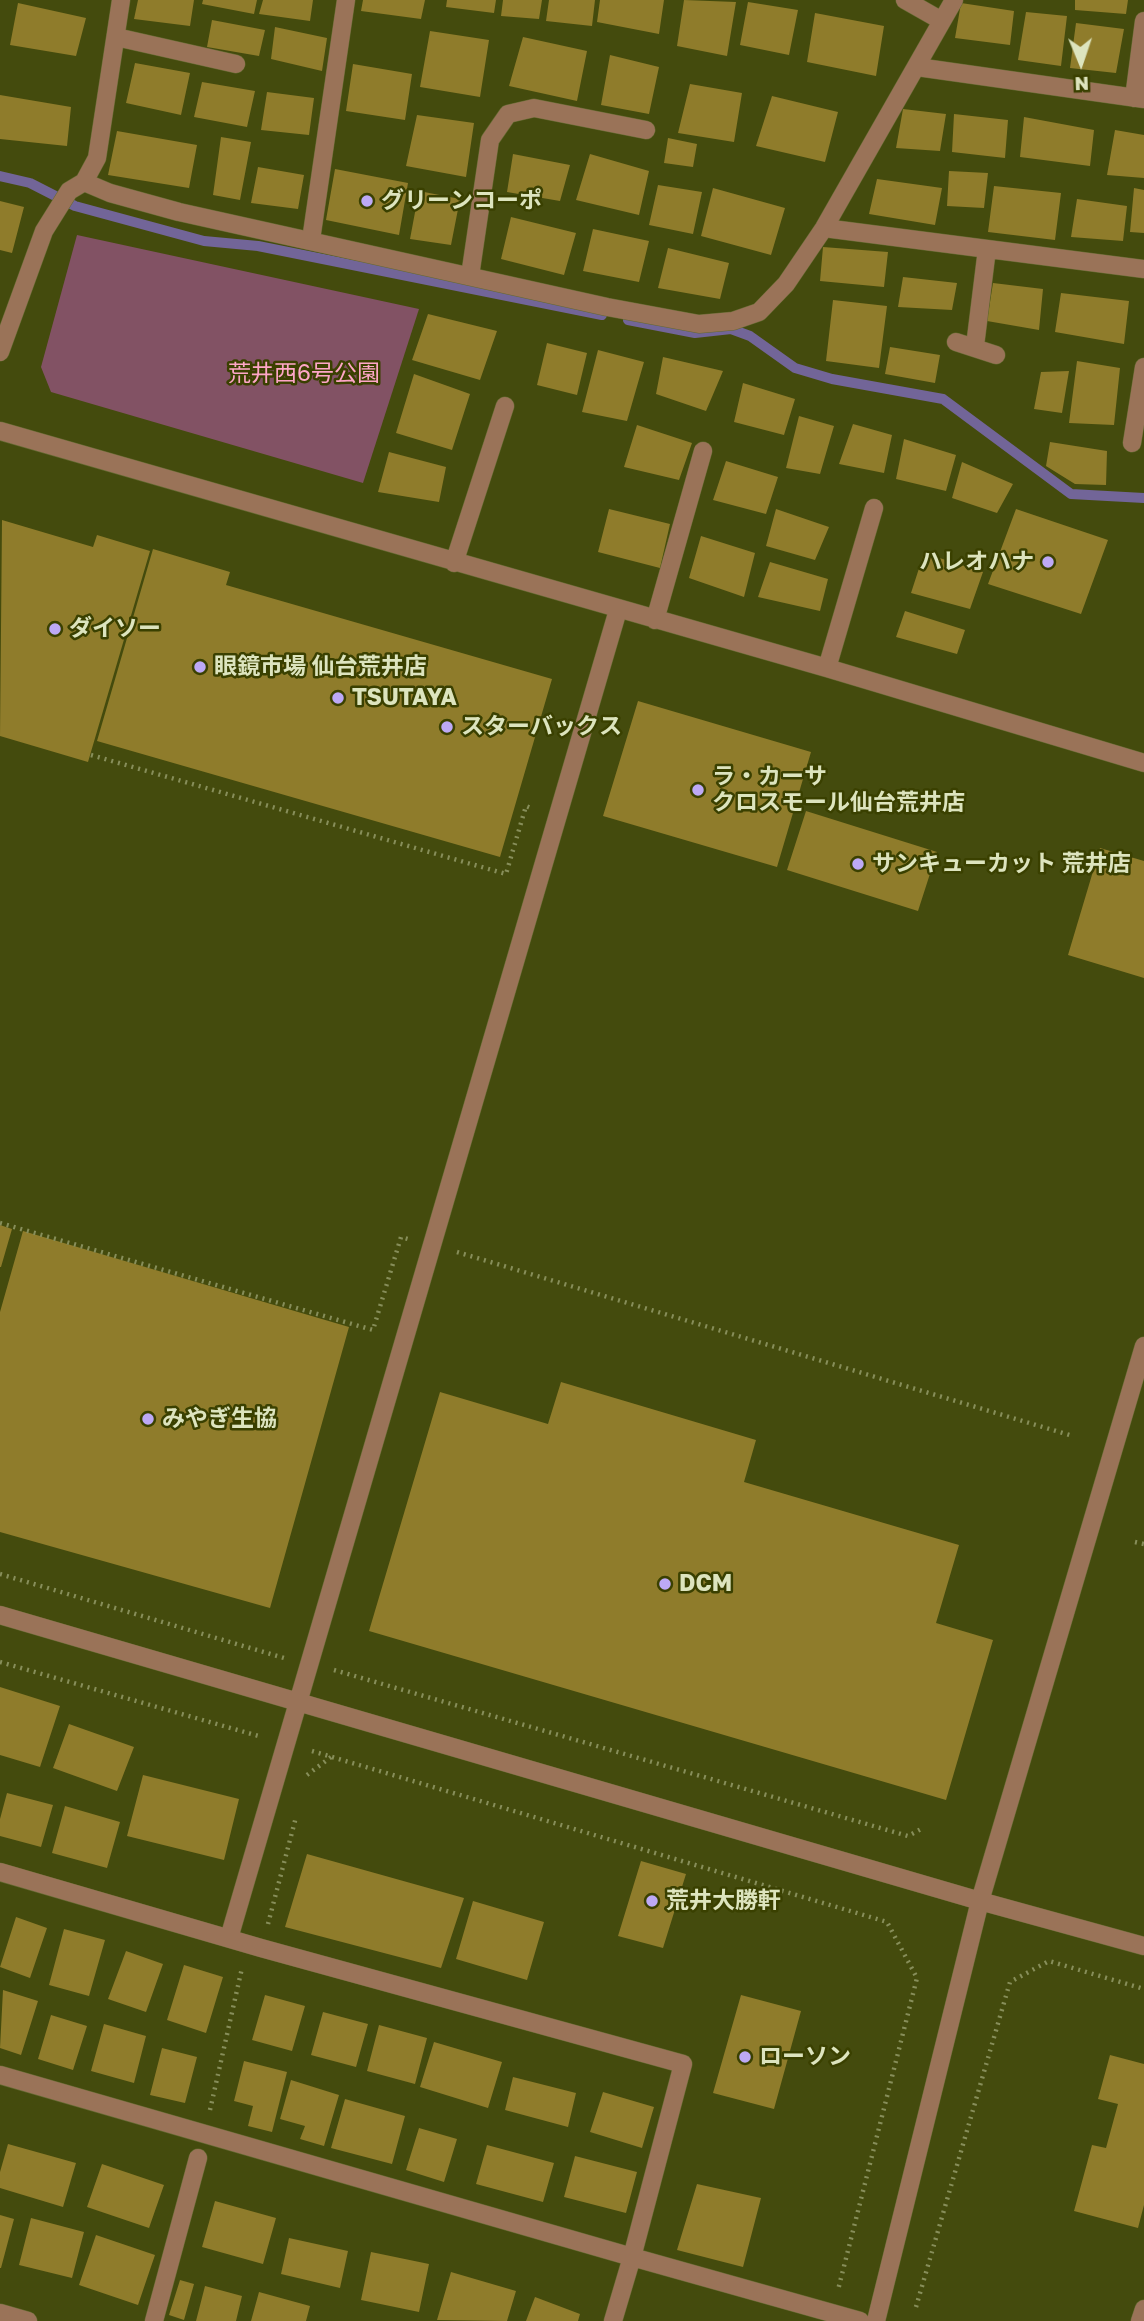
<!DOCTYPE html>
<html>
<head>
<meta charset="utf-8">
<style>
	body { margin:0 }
	#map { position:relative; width:1144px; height:2321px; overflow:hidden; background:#444b0d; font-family:"Golos Text",sans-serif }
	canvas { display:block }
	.north { position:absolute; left:1046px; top:28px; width:70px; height:70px; -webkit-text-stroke:5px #3a4000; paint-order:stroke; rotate:178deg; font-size:19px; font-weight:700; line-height:28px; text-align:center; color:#dde4be }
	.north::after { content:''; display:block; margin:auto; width:24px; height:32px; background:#dde4be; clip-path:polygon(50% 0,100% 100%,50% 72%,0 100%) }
</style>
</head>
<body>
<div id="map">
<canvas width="1144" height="2321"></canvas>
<div class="north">N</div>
</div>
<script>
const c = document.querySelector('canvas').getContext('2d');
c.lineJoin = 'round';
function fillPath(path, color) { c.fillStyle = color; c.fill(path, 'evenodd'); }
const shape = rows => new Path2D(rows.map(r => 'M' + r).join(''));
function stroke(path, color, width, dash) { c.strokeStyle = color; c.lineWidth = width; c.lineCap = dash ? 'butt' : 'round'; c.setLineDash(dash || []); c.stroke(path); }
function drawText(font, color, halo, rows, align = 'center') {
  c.font = font + ' "Golos Text","Noto Sans JP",sans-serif'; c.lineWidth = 5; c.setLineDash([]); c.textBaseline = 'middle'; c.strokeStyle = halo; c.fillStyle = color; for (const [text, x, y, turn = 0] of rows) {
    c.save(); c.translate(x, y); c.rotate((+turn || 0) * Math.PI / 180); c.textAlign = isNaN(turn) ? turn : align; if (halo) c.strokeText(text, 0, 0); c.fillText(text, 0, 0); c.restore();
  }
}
fillPath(shape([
	[77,235,419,309,363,483,51,392,41,367]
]), '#825264');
stroke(shape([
	[0,176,30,183,75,206,204,241,258,246,602,315],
	[628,320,695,333,731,329,750,336,795,368,832,379,943,399,1071,494,1144,498]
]), '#726598', 10);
fillPath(shape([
	[138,0,194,0,190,26,134,19],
	[203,0,257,0,254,14,202,4],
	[263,0,313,0,310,21,259,14],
	[363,0,425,0,421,19,361,11],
	[447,0,496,0,494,13,446,7],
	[503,0,542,0,539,19,501,16],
	[549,0,595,0,592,26,546,21],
	[600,0,664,0,659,34,597,22],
	[684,0,736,2,727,56,677,46],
	[1075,0,1128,0,1126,14,1075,10],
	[748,2,798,10,789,55,740,45],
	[18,3,86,18,76,56,10,45],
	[961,3,1014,11,1010,45,955,38],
	[1026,12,1067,16,1061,66,1018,60],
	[815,13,884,26,876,76,807,62],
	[212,20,265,30,259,56,207,47],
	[1076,23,1124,29,1116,73,1070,68],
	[275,27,327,38,322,71,271,59],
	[430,31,489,40,480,97,420,87],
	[523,37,587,51,577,101,509,86],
	[610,55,659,67,649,114,601,105],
	[135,63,190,73,181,115,126,103],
	[353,64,412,74,405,120,346,111],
	[202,82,255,91,247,127,194,117],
	[690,84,742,93,734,142,678,133],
	[267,92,314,98,309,135,261,130],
	[0,95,71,107,67,146,0,139],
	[772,96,838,112,825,162,756,146],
	[903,109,946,114,940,151,896,148],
	[954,114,1008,120,1005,158,952,152],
	[417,115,474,123,466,177,406,166],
	[1024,117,1094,130,1090,166,1020,157],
	[1115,130,1144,135,1144,178,1107,175],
	[117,131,197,145,189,188,108,175],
	[221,137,251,142,240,200,213,195],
	[668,138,697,144,693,167,664,163],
	[513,154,570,165,560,201,507,192],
	[590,154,649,171,639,215,576,200],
	[258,167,304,175,298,209,251,203],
	[335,169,408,183,399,235,326,220],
	[949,171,988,173,984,208,947,206],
	[877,179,942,188,935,225,869,214],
	[658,185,702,192,693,234,649,225],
	[994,186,1061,193,1055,240,988,232],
	[713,188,785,208,771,255,701,236],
	[1134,188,1144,190,1144,233,1130,232],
	[419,191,460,199,451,245,410,239],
	[1077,199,1127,206,1123,241,1071,237],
	[0,201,24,207,12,253,0,250],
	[511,217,576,233,564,275,501,259],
	[593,229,649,241,639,282,583,271],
	[823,247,888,252,884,287,820,281],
	[668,248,729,263,720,299,658,288],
	[903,277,957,283,952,310,898,307],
	[993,283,1043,289,1039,330,987,321],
	[1061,293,1129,301,1124,344,1055,332],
	[833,300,887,306,879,368,826,361],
	[428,314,497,331,480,380,412,360],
	[547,343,587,353,577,395,537,385],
	[890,347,940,355,935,383,885,374],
	[598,350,644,362,627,421,582,412],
	[663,357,723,371,706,411,656,394],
	[1077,361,1120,368,1114,425,1069,423],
	[1069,371,1062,413,1034,409,1041,372],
	[414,374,470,394,452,450,396,433],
	[743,383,795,399,784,435,734,422],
	[799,416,834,426,820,474,786,468],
	[853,424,892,435,884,473,839,464],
	[637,425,692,443,679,480,624,467],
	[904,439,956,455,946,491,896,479],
	[1050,442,1107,451,1106,485,1075,484,1046,466],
	[389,452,446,467,439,502,378,492],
	[726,461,778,477,766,514,713,500],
	[962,462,1013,484,997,513,952,498],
	[609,509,670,524,660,568,598,552],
	[776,509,829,527,815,560,766,546],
	[1016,509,1108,540,1081,614,988,584],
	[2,520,93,547,97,535,150,551,88,762,0,736],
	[701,536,755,553,744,597,689,578],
	[153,549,230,572,226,585,552,679,500,857,97,741],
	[924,553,983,572,970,609,911,593],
	[770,562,828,579,820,611,758,597],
	[905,611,965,630,957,654,896,637],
	[638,701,811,752,777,867,603,816],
	[806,811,937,852,918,911,787,870],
	[1100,848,1144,861,1144,978,1068,955],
	[0,1225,12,1229,1,1267,0,1267],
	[23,1231,349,1327,270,1608,0,1532,0,1312],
	[561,1382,756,1440,744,1482,959,1545,936,1623,993,1640,946,1800,369,1631,440,1392,548,1424],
	[0,1687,60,1706,40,1767,0,1755],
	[69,1724,134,1747,117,1791,53,1768],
	[143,1775,239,1799,224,1860,127,1836],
	[7,1793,53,1805,41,1847,0,1836,0,1819],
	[65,1806,120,1822,107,1868,52,1853],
	[307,1854,464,1898,441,1968,285,1927],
	[641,1861,686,1874,663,1948,618,1936],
	[473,1901,544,1922,527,1980,456,1959],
	[16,1917,47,1928,30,1978,0,1967],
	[64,1929,105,1940,89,1996,49,1985],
	[126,1951,163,1964,146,2012,108,1999],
	[184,1965,223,1977,206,2033,167,2020],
	[3,1990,38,2001,21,2055,0,2048],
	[265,1995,305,2006,292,2051,252,2040],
	[741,1995,801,2011,774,2109,713,2093],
	[323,2012,368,2024,356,2067,311,2055],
	[51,2015,87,2026,73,2070,38,2059],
	[104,2024,146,2036,134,2083,91,2071],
	[379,2025,427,2038,415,2084,367,2071],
	[434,2042,502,2062,488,2108,420,2087],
	[162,2048,197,2057,185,2103,150,2095],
	[1110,2055,1144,2064,1144,2205,1138,2228,1074,2211,1092,2145,1106,2148,1118,2104,1098,2099],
	[244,2061,287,2072,272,2132,248,2126,253,2106,234,2101],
	[513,2077,576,2093,568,2127,505,2110],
	[291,2080,339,2095,324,2146,300,2139,305,2126,280,2119],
	[603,2092,654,2107,642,2148,590,2132],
	[345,2099,405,2116,392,2164,331,2148],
	[419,2128,457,2139,444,2182,406,2170],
	[8,2144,76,2163,63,2207,0,2188,0,2172],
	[487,2145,554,2163,543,2202,476,2184],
	[575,2156,637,2172,626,2213,564,2197],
	[102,2164,164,2185,149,2228,87,2207],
	[697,2184,761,2198,743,2267,677,2250],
	[215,2201,276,2218,263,2264,202,2247],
	[0,2215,14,2219,1,2268,0,2268],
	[31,2218,84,2232,72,2278,19,2265],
	[96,2235,155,2255,138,2305,79,2285],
	[289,2238,348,2251,340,2288,281,2274],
	[371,2252,429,2264,419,2312,361,2300],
	[451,2272,516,2291,507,2321,437,2320],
	[180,2280,194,2284,184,2320,169,2315],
	[205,2286,242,2296,236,2321,196,2321],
	[259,2292,310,2306,306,2321,251,2321],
	[535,2297,580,2314,578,2321,526,2321]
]), '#8f7c2b');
const minor = shape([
	[905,0,942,21],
	[116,37,236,64],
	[917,67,1144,99],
	[1134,98,1144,21],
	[84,182,110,193,179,212,607,307,699,324,733,321,759,312,786,284,824,228,954,0],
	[824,228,1144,269],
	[311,240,346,0],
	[470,276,490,140,508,114,534,108,646,130],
	[956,342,996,355],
	[975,346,987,249],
	[0,352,44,231,69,191,84,182,97,158,121,0],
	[0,431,827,668,1144,763],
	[1132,443,1144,367],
	[454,563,505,406],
	[655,620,703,451],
	[827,668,874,508],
	[0,1615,980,1901,1144,1946],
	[0,1872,261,1948,683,2064,632,2257,860,2321],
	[229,1938,618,610],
	[0,2075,632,2257,613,2321],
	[0,2313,28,2321],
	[154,2321,198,2158],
	[876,2321,980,1901,1144,1346],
	[1140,2321,1144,2309]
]);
stroke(minor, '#636a30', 19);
stroke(shape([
	[91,755,506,874,526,806,533,809],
	[0,1223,373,1330,401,1237,408,1239],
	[457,1252,1073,1436],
	[1135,1542,1144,1544],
	[0,1574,284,1658],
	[0,1662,262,1737],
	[334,1670,908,1836,923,1828],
	[312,1751,887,1922,917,1978,838,2290],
	[307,1775,331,1757],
	[268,1924,296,1817],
	[210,2110,242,1968],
	[916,2307,1010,1982,1049,1961,1144,1989]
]), '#878e5a', 4.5, [2, 5]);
stroke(minor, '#9a7358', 18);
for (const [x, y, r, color] of [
	[367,201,7,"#bda9f5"],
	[1048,562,7,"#bda9f5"],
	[55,629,7,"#bda9f5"],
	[200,667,7,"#bda9f5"],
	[338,698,7,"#bda9f5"],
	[447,727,7,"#bda9f5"],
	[698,790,7,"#bda9f5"],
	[858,864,7,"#bda9f5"],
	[148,1419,7,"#bda9f5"],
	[665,1584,7,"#bda9f5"],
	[652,1901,7,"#bda9f5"],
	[745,2057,7,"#bda9f5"]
]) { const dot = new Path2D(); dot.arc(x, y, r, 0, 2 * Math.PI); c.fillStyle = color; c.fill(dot); stroke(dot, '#3a4000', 2.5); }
drawText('bold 23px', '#dde4be', '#3a4000', [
	["グリーンコーポ",381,201],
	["ハレオハナ",1034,562,"right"],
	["ダイソー",69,629],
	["眼鏡市場 仙台荒井店",214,667],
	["TSUTAYA",352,698],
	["スターバックス",461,727],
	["ラ・カーサ",712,777],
	["クロスモール仙台荒井店",712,803],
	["サンキューカット 荒井店",872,864],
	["みやぎ生協",162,1419],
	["DCM",679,1584],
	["荒井大勝軒",666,1901],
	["ローソン",759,2057]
], 'left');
drawText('23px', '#fea6c7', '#3a4000', [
	["荒井西6号公園",304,374]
]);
</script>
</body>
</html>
